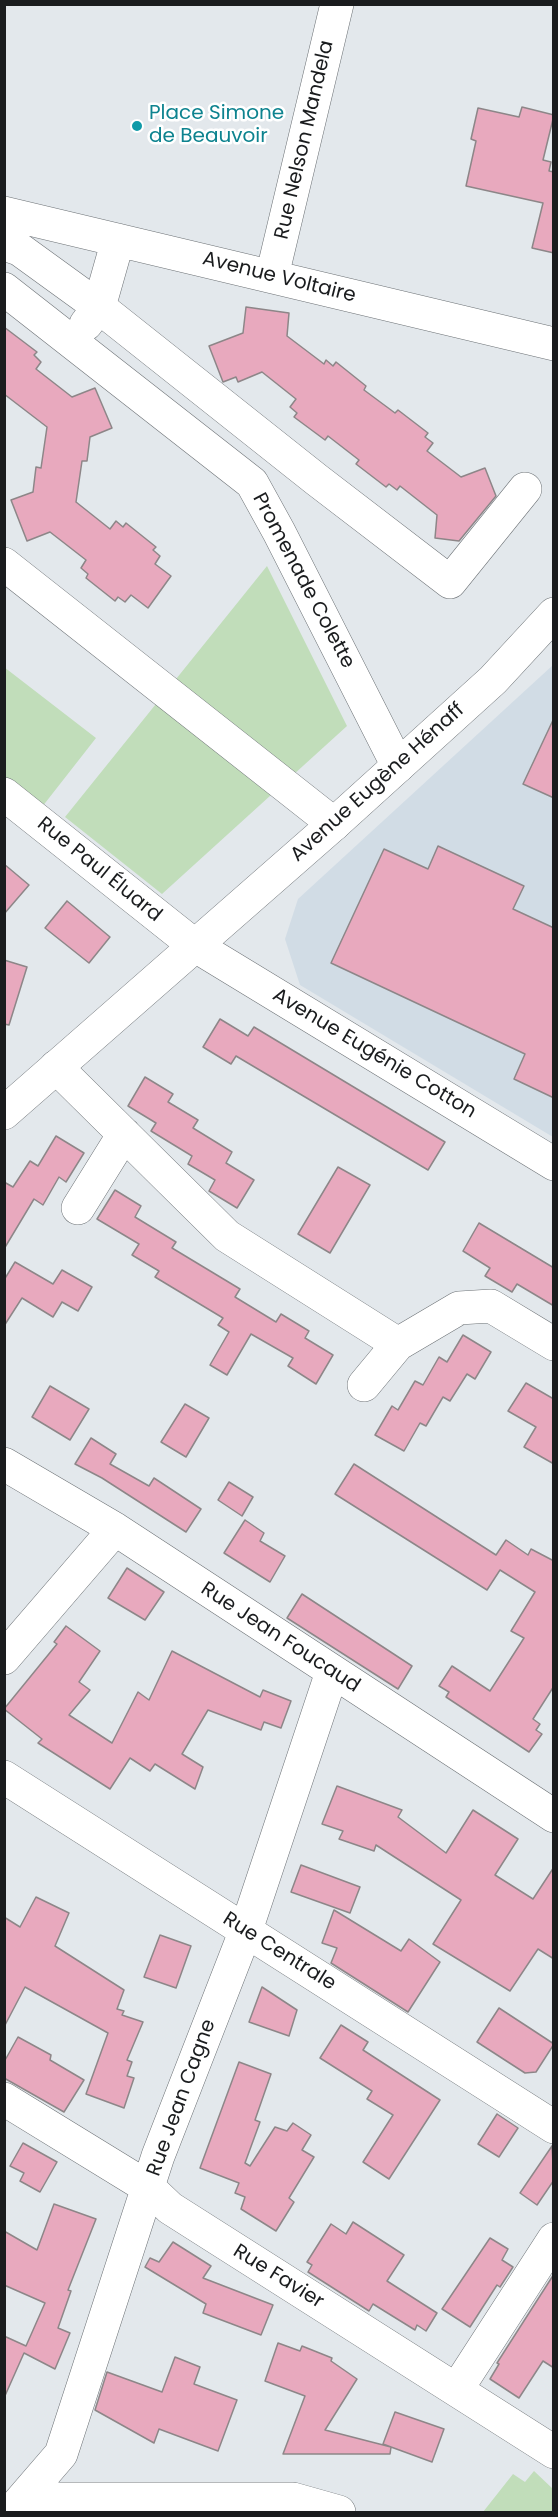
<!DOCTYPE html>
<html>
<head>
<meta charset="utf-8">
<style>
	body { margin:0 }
	#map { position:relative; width:558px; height:2517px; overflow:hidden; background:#e3e8ec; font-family:Poppins,sans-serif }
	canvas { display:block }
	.frame { position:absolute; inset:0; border:6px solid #1a1c1e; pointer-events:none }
</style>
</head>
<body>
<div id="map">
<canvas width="558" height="2517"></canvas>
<div class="frame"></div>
</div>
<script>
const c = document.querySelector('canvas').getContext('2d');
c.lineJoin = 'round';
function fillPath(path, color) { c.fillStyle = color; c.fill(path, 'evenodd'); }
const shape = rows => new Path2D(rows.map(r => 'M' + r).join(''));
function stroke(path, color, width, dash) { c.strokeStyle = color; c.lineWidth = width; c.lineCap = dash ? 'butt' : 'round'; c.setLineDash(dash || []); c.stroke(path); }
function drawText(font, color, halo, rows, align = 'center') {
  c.font = font + ' Poppins,sans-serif'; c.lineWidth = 5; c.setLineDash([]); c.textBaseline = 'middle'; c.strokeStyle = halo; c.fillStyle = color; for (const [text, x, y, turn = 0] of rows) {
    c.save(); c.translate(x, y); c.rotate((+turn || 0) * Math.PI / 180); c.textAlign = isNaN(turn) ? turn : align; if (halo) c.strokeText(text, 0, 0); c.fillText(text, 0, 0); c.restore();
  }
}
fillPath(shape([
	[553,665,553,1137,300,985,285,939,298,899]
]), '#d1dce5');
fillPath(shape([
	[267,566,347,726,162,894,65,817],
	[4,667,96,738,42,807,5,778],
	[534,2471,553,2489,553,2512,483,2512,513,2474,525,2482]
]), '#c1ddba');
const building = shape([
	[522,107,554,115,543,160,551,162,549,171,554,172,554,253,532,248,543,203,466,186,476,141,471,139,478,108,519,117,522,107],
	[246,307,289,313,287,336,324,364,326,360,333,366,336,362,366,386,364,390,395,413,398,410,428,433,425,437,433,443,427,451,461,477,485,468,496,496,459,541,435,538,437,515,400,486,397,490,389,484,386,487,356,464,359,460,328,436,325,440,294,417,297,413,290,407,296,399,262,372,238,382,236,377,223,382,209,346,243,333,246,307],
	[4,327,37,352,34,355,41,362,36,369,72,397,95,388,112,428,90,437,87,461,82,461,76,502,110,529,116,521,123,527,126,523,156,547,153,550,160,556,155,564,171,576,148,608,131,595,125,602,118,597,115,601,86,578,88,574,81,568,86,560,50,532,27,541,11,500,33,492,36,467,41,468,47,427,4,394,4,327],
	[554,718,554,798,523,784,554,718],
	[438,846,524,886,513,909,554,928,554,1098,514,1079,525,1054,331,963,384,849,428,869,438,846],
	[4,864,29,885,4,914,4,864],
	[67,901,110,937,89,963,45,928,67,901],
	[4,960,27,967,9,1025,4,1024,4,960],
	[220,1019,248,1036,254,1027,445,1142,428,1170,236,1056,231,1064,203,1047,220,1019],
	[145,1077,173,1094,168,1102,198,1120,193,1128,232,1152,226,1163,254,1180,237,1208,209,1191,215,1180,188,1164,192,1156,151,1131,156,1123,128,1106,145,1077],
	[56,1136,84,1153,66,1182,59,1177,43,1205,34,1199,4,1249,4,1182,13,1187,30,1161,38,1166,56,1136],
	[338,1167,370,1185,330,1253,298,1234,338,1167],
	[115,1190,141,1206,135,1217,176,1242,172,1248,240,1289,235,1297,276,1322,281,1314,309,1331,305,1338,333,1355,316,1384,288,1366,293,1358,251,1334,227,1375,210,1365,229,1332,218,1325,223,1318,155,1277,159,1271,132,1255,139,1244,97,1219,115,1190],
	[479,1223,554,1268,554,1306,517,1284,512,1292,485,1276,490,1268,463,1251,479,1223],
	[15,1262,53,1284,62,1270,92,1287,78,1311,62,1302,53,1317,22,1298,4,1326,4,1280,15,1262],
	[463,1335,491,1352,475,1379,467,1374,450,1401,443,1397,426,1426,420,1423,404,1451,375,1435,392,1406,398,1410,415,1381,423,1385,439,1357,447,1362,463,1335],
	[526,1383,552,1398,554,1397,554,1464,524,1447,536,1427,508,1411,526,1383],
	[50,1386,89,1409,70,1440,32,1417,50,1386],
	[185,1404,209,1418,186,1457,161,1442,185,1404],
	[91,1438,116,1454,110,1464,149,1486,154,1478,201,1509,186,1532,102,1478,75,1464,91,1438],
	[354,1464,496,1555,506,1540,528,1555,531,1549,554,1561,554,1686,533,1719,540,1724,536,1730,542,1734,529,1752,446,1697,449,1692,439,1686,452,1666,490,1691,524,1638,511,1631,535,1592,500,1570,487,1590,335,1494,354,1464],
	[229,1482,253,1497,242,1516,218,1500,229,1482],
	[245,1520,264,1533,260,1541,285,1556,270,1582,224,1553,245,1520],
	[127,1568,164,1592,145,1620,108,1598,127,1568],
	[302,1594,412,1666,398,1689,287,1618,302,1594],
	[66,1626,100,1651,79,1682,90,1690,69,1715,112,1743,138,1692,149,1700,172,1651,260,1697,263,1690,291,1701,281,1728,264,1722,261,1730,208,1710,182,1754,203,1767,195,1789,155,1764,150,1771,130,1758,110,1789,38,1743,42,1739,4,1709,57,1644,54,1642,66,1626],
	[337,1786,402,1810,398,1817,446,1853,473,1810,518,1839,495,1875,533,1899,554,1867,554,1959,538,1949,510,1991,433,1944,461,1900,376,1845,374,1851,339,1839,343,1831,322,1824,337,1786],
	[301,1865,360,1887,350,1913,291,1892,301,1865],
	[36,1897,69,1913,55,1946,124,1990,117,2009,124,2011,122,2015,143,2022,127,2060,132,2062,127,2076,134,2078,124,2108,86,2094,108,2033,25,1987,4,2027,4,1917,20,1927,36,1897],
	[334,1910,401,1951,409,1939,440,1962,408,2012,331,1963,337,1948,322,1943,334,1910],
	[160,1935,191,1946,176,1988,144,1977,160,1935],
	[262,1987,297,2010,289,2036,249,2022,262,1987],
	[499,2008,554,2044,536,2072,525,2073,477,2042,499,2008],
	[341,2025,368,2042,363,2050,440,2100,389,2179,363,2162,393,2115,367,2099,372,2091,320,2058,341,2025],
	[18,2037,51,2055,50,2060,84,2080,64,2112,4,2078,4,2062,18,2037],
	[239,2062,271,2074,255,2120,260,2122,245,2163,250,2166,275,2127,287,2131,293,2123,311,2135,302,2150,314,2157,289,2198,294,2202,276,2231,241,2209,245,2197,235,2193,239,2183,200,2168,239,2062],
	[497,2114,518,2128,499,2157,478,2144,497,2114],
	[23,2143,57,2162,40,2192,20,2181,24,2173,10,2166,23,2143],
	[552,2146,554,2180,537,2205,520,2193,552,2146],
	[54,2204,96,2219,68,2290,71,2291,58,2328,70,2333,55,2369,24,2353,4,2398,4,2336,26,2346,45,2303,4,2285,4,2231,37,2250,54,2204],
	[353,2222,404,2255,387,2281,437,2313,426,2331,417,2325,415,2330,373,2304,369,2311,308,2272,312,2265,307,2262,331,2224,346,2234,353,2222],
	[490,2238,508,2249,502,2260,513,2267,500,2287,497,2285,470,2327,442,2309,490,2238],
	[173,2242,211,2266,203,2278,273,2305,261,2335,203,2313,206,2304,145,2267,150,2258,159,2262,173,2242],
	[554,2274,554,2368,543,2361,519,2398,490,2379,499,2364,497,2363,554,2274],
	[278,2343,300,2351,302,2346,332,2358,331,2361,357,2379,325,2430,391,2447,383,2444,395,2412,444,2429,432,2462,391,2447,390,2454,283,2454,305,2396,265,2381,278,2343],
	[175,2357,200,2367,194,2384,237,2400,218,2451,159,2429,154,2443,95,2410,107,2372,162,2392,175,2357]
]);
fillPath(building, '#e8a9be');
stroke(building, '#8d8688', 1.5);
const minor = shape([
	[4,213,554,344],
	[4,244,19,249,99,307,317,480,450,582,525,489],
	[272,276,337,4],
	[4,289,252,483,279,532,398,766],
	[86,324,99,307,118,240],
	[4,564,334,824],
	[4,794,194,945,554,1164],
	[56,1067,227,1236,398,1344,459,1308,491,1306,554,1344],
	[78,1208,124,1134],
	[364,1385,398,1344],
	[4,1464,115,1529,554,1816],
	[4,1658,115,1529],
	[4,1777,554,2127],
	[4,2099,149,2188,170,2208,554,2452],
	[457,2389,554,2239],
	[24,2499,293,2499,339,2512],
	[11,2512,61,2454,158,2156,246,1930,332,1672]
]);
const major = shape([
	[4,1113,334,824,493,680,554,614]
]);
stroke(minor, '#6d7276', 34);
stroke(major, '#6d7276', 34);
stroke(minor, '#fff', 33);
stroke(major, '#fff', 33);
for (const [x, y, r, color] of [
	[137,126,6,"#0f9aa8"]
]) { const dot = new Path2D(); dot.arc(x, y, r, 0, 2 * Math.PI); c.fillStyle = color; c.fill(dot); stroke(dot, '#fff', 2); }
drawText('20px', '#0d838f', '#fff', [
	["Place Simone",149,114],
	["de Beauvoir",149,137]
], 'left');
drawText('20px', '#1a1c1e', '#fff', [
	["Rue Nelson Mandela",305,140,-77],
	["Avenue Voltaire",279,278,14],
	["Promenade Colette",303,581,62],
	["Avenue Eugène Hénaff",378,783,-42],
	["Rue Paul Éluard",99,870,39],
	["Avenue Eugénie Cotton",374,1054,31],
	["Rue Jean Foucaud",280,1638,33],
	["Rue Centrale",279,1952,32],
	["Rue Jean Cagne",182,2098,-70],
	["Rue Favier",278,2277,32]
]);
</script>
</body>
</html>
